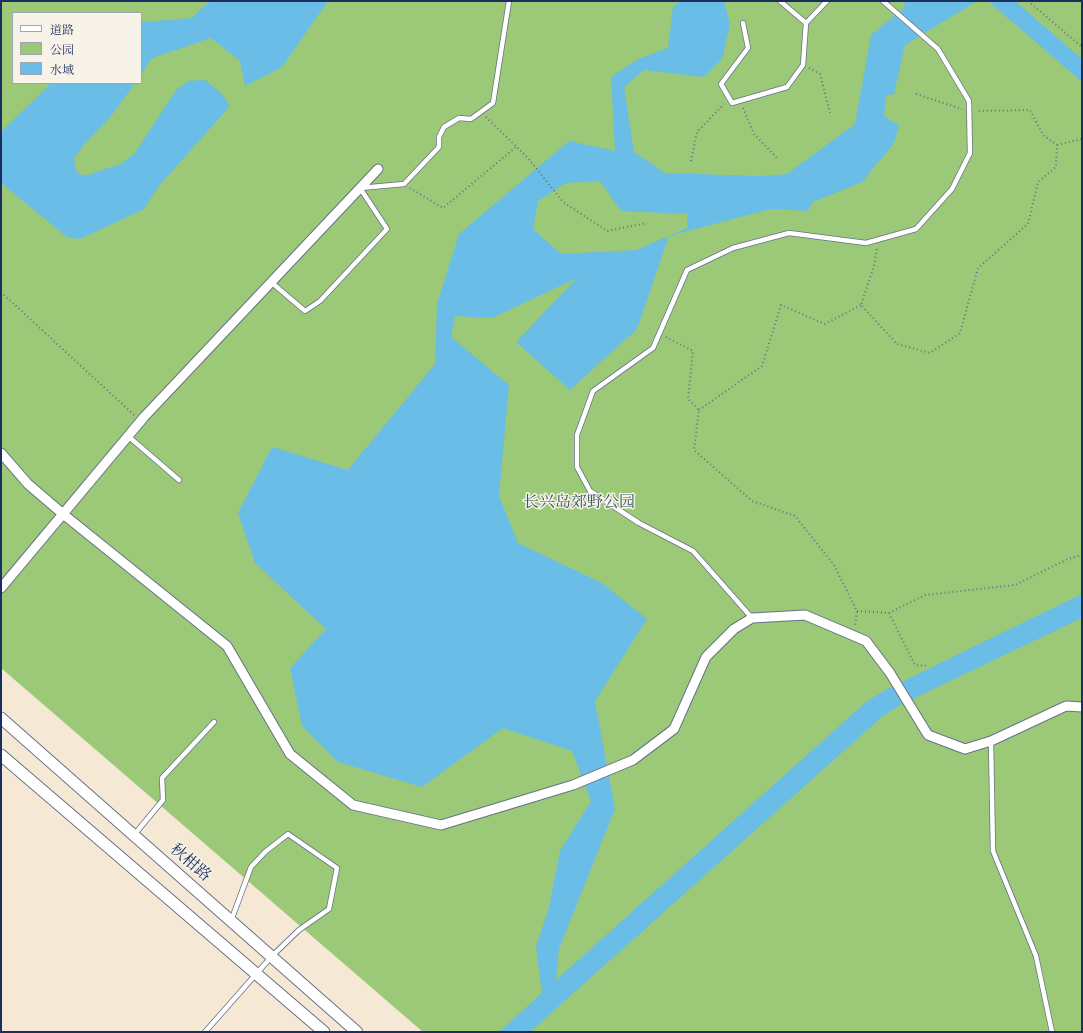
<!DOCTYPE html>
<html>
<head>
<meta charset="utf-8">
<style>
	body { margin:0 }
	#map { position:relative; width:1083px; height:1033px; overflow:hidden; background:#f5e9d5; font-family:"IM FELL Great Primer","Noto Serif SC",serif }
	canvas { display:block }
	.frame { position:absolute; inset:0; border:2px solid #1b2f5e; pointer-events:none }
	.legend { position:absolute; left:12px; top:12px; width:130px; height:72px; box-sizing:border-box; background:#f7f3e8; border:1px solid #9fa5b1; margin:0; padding:5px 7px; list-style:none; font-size:12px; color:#1b2f5e }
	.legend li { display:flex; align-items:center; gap:8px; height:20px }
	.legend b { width:20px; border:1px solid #9fa5b1 }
</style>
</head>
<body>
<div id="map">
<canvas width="1083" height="1033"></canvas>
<div class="frame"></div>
<ul class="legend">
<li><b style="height:5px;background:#fff"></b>道路</li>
<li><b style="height:11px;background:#9bc977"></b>公园</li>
<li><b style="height:11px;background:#6abde6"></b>水域</li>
</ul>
</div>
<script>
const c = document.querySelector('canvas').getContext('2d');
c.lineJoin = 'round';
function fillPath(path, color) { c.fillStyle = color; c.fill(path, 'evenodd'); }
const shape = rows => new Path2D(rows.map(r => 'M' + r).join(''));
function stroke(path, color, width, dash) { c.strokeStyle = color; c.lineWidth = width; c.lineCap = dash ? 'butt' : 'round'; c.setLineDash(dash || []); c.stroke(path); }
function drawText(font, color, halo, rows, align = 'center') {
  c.font = font + ' "IM FELL Great Primer","Noto Serif SC",serif'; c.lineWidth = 3; c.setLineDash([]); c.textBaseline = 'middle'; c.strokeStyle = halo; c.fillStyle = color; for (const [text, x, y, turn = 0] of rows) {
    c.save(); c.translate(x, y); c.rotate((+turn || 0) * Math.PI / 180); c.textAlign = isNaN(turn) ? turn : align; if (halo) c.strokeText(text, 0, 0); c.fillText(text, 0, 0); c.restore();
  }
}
fillPath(shape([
	[1,1,1082,1,1082,1032,423,1032,1,668],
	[13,13,141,13,141,83,13,83]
]), '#9bc977');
fillPath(shape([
	[210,1,328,1,282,67,245,86,240,61,211,38,152,58,141,74,141,22,192,18],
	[681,1,724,1,730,24,722,59,704,77,644,70,624,87,634,152,665,173,760,176,787,174,855,124,871,35,905,7,904,1,977,1,905,45,894,94,886,95,884,116,899,126,894,143,862,182,813,202,808,211,771,209,669,236,637,329,570,390,516,342,577,278,492,318,455,316,451,337,509,385,499,496,518,543,602,583,647,619,595,701,615,809,559,949,556,980,866,702,887,689,1082,594,1082,618,902,704,884,715,530,1032,499,1032,542,993,536,947,549,907,560,851,591,801,572,751,503,728,422,787,338,762,302,726,290,668,326,629,255,563,238,513,272,447,348,470,435,364,437,304,459,234,569,141,615,151,611,77,638,59,668,48,673,7],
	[600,181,621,211,687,214,687,228,636,250,561,254,533,229,538,201,566,183],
	[988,1,1015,1,1082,59,1082,82],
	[205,80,221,93,230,106,158,187,144,209,80,239,67,237,1,183,1,132,51,83,135,83,112,115,84,145,74,158,76,171,84,176,121,164,135,153,176,90,188,81]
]), '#6abde6');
const service = shape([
	[743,23,748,48,721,84,732,103,787,87,803,65,806,23,780,1],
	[806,23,827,1],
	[271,282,305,311,320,301,387,229,360,188,404,184,439,147,439,137,444,127,459,118,471,119,493,103,509,1],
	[128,436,179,480],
	[752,618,693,551,639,523,590,491,577,467,577,435,593,391,653,348,687,270,733,248,789,233,866,243,916,229,952,189,970,153,969,101,938,49,883,1],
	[991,741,993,851,1036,956,1052,1032],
	[134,835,163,800,162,778,214,722],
	[205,1032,272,956,299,930,329,909,337,868,288,834,265,852,251,867,231,921]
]);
const minor = shape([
	[1,453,28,484,63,514,227,646,290,754,353,805,441,825,573,785,633,760,674,729,706,657,734,629,752,618,805,615,866,641,890,673,928,735,965,749,991,741,1066,706,1082,707],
	[1,588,144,417,378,169]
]);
const tertiary = shape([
	[1,718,357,1032],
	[1,755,324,1032]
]);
stroke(service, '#677088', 6);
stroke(minor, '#677088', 11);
stroke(tertiary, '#677088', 13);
stroke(shape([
	[1028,1,1082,47],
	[809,68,820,74,830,113],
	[916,94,962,109],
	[743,108,754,134,778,159],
	[486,117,528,158,563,202,607,231,647,223],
	[1057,145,1082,139],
	[691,161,697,132,724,104],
	[410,188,443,208,516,147],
	[877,249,874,266,861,305,897,344,930,353,960,333,978,268,1028,224,1038,182,1056,167,1057,145,1043,135,1030,110,976,111],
	[1,292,134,415],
	[666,337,693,351,688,399,699,410,694,450,752,501,795,516,834,565,857,611,855,626],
	[699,410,762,366,781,305,825,324,861,305],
	[857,611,889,613,925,595,1015,585,1068,559,1082,555],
	[889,613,915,665,928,666]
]), '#677088', 2, [1, 3]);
stroke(service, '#fff', 4.5);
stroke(minor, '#fff', 9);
stroke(tertiary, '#fff', 11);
drawText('16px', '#3b5664', '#f7f3e8', [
	["长兴岛郊野公园",579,503]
]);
drawText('16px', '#1b2f5e', '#f7f3e8', [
	["秋柑路",190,863,41]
]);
</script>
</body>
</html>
